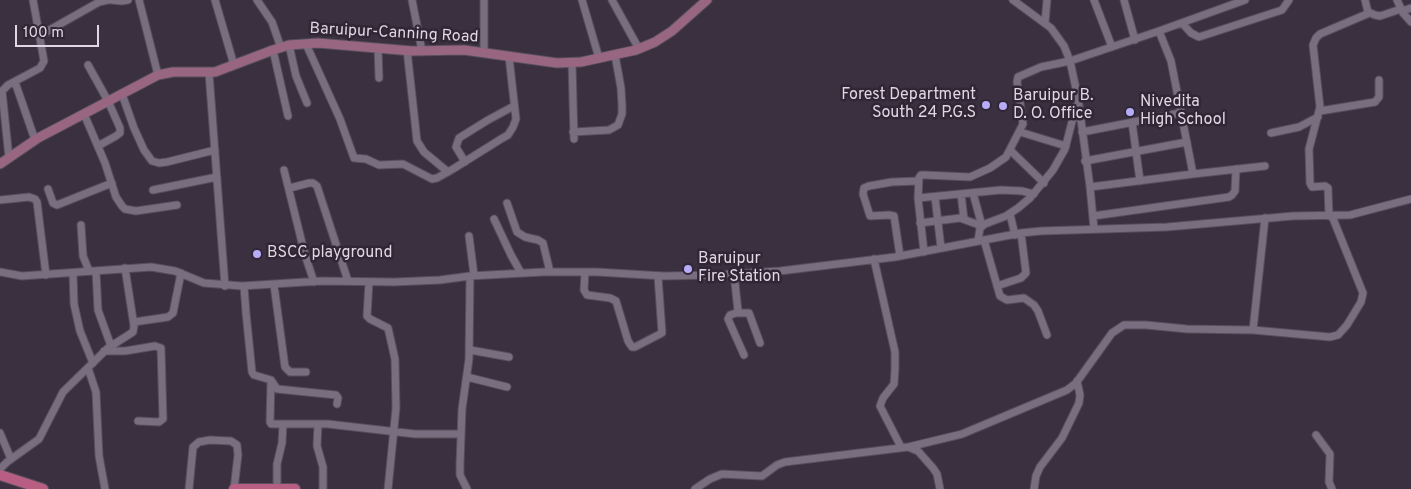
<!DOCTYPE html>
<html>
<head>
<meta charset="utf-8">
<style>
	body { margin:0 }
	#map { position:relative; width:1411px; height:489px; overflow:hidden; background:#3a3040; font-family:Overpass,sans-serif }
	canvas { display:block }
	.scale { position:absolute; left:15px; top:25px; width:84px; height:22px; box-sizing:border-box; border:2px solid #dfd8e3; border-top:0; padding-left:6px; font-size:15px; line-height:18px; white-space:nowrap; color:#dfd8e3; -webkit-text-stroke:4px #302635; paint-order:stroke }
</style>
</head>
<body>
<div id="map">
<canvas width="1411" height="489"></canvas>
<div class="scale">100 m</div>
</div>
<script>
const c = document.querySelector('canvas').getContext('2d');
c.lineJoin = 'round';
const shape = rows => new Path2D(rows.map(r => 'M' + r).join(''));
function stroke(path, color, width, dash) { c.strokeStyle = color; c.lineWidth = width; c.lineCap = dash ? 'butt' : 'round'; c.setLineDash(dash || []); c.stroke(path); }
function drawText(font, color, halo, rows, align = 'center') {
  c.font = font + ' Overpass,sans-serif'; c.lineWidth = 5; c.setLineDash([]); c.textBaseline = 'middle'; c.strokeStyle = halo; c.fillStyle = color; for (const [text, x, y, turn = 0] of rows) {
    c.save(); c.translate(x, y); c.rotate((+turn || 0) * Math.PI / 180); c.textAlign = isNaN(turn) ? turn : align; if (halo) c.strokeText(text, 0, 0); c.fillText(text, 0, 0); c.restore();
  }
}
const minor = shape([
	[111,0,122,1,128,0],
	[139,0,158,75],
	[215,0,234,65],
	[257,0,272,22,281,48],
	[412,0,422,51],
	[484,0,484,53],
	[582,0,599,58],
	[612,0,639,49],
	[1013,0,1051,28,1064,46,1070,61,1078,98,1090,187,1094,229],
	[1094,0,1112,47],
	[1124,0,1135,40],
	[1397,0,1403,13,1411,22],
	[1402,11,1411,8],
	[1368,12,1375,15,1380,16,1401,9],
	[1045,23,1047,0],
	[1182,23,1191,33,1199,37,1282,10,1289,0],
	[39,36,99,2,108,0],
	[306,44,340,119,354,158,366,159,379,165,403,164,432,179,437,178,453,169,501,139,508,135,513,127,516,119,509,57],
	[289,45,296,76,307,103],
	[378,48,379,78],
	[273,50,288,116],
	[407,50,417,141,424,152,448,172],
	[572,62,574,139],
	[88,65,108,101,120,128,120,133,116,136,98,146],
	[209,73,225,286],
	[15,82,35,140],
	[122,94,134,128,144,150,152,161,159,163,167,162,215,150],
	[1320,111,1375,102,1379,97,1379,80],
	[84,114,105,163,116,197,122,206,125,209,136,211,177,205],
	[1132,122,1140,181],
	[573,132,609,130,618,125,622,114,622,105,621,88,615,55],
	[1020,132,1066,146],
	[1082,132,1180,113],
	[1271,133,1299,127,1318,117],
	[1010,150,1044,183],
	[9,158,2,91,8,85,40,68,44,61,33,0],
	[1085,161,1187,142],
	[465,162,456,147,459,138,488,120,514,106],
	[284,170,305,255,314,282],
	[1193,174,1265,166],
	[1090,187,1193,174,1171,61,1159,31],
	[290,188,309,183,313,183,317,186,348,281],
	[48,189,53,203,57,205,112,183],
	[153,190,217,177],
	[973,193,982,226],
	[961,194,964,219],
	[935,197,941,248],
	[918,198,1001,190,1022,191,1034,194],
	[0,200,29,197,35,199,37,202,46,275],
	[507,203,517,232,525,237,538,240,543,243,550,272],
	[1010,214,1015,235],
	[1093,216,1229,197,1232,195,1235,191,1236,169],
	[1329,216,1328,188,1325,186,1312,187,1310,183,1309,149,1320,107,1313,45,1316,38,1320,34,1367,14,1368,12,1365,0],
	[494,219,511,255,521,273],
	[920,223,960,218,982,226],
	[81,225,83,256,89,271],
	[469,236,474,275],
	[984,240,1000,296,1007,300,1024,298,1034,305,1038,311,1047,335],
	[978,241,980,228,985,224,1006,216,1018,208,1030,198,1053,170,1065,149,1076,106],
	[924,252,918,198,919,178,921,175,925,175,970,177,990,168,1006,157,1023,124,1017,82,1018,77,1041,67,1070,61,1159,31,1245,0],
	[900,256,894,216,889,215,870,216,863,194,864,188,869,186,892,182,918,181],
	[874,259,895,352,895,369,894,384,883,398,880,406,901,447],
	[96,271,98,310,111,346],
	[0,272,22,276,151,267,175,271,204,283,242,286,321,281,394,282,440,280,470,276,543,272,597,272,664,276,717,275,780,271,895,257,1021,233,1041,231,1167,227,1293,216,1350,215,1411,199],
	[585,272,584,290,587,295,610,298,616,301,628,341,632,347,635,347,662,333,658,276],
	[73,273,74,304,80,331,93,363],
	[734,274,738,311,736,313,730,315,728,319,744,355],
	[369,282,367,316,370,319,388,328,395,359,396,408,388,489],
	[274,285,285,367,290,372,306,372],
	[244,286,246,313,252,372,254,375,271,380,277,389,336,395,338,398,337,404],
	[997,286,1021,278,1026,273,1021,233],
	[736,313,749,313,760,343],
	[134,322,168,317,173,313,181,273],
	[1253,330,1265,218],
	[470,350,509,357],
	[104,351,125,351,155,346,161,348,163,419,159,422,138,421],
	[88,368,96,392,99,456,105,489],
	[467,377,507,387],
	[271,380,270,422,271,424,328,424,415,434,460,434],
	[318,424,317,446,323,467,323,489],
	[0,433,11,459],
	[1316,435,1330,454,1329,482,1332,489],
	[908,447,962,434,1067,390,1076,383,1112,333,1124,325,1146,325,1187,329,1253,330,1330,337,1338,335,1347,325,1361,302,1363,293,1332,216],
	[0,469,7,462,39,439,63,392,108,348,133,332,134,326,125,268],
	[189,489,193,447,199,442,210,440,231,441,237,445,238,455,234,489],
	[277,489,277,464,282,443,283,424],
	[467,489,460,475,460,464,462,409,469,359,470,276],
	[695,489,710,479,722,474,762,476,777,465,785,462,908,447,918,451,933,468,937,474,940,489],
	[1034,489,1036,476,1040,467,1062,438,1079,403,1080,395,1077,381]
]);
const secondary = shape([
	[0,164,38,138,158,75,173,72,215,72,273,50,289,45,318,43,412,51,464,50,557,63,581,62,636,50,655,42,672,31,707,0]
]);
const primary = shape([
	[0,475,43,489],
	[234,489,295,489]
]);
stroke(minor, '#564e5b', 9);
stroke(secondary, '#564e5b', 11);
stroke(primary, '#564e5b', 12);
stroke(minor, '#796d80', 7);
stroke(secondary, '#986681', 9);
stroke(primary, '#b75e82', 10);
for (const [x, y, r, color] of [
	[986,105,5,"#b6acf8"],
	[1003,106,5,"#b6acf8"],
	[1130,112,5,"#b6acf8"],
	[257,254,5,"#b6acf8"],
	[688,269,5,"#b6acf8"]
]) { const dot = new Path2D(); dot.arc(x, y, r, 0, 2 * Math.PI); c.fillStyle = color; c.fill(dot); stroke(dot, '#302635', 2); }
drawText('16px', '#dfd8e3', '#302635', [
	["Baruipur-Canning Road",394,34,3]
]);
drawText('16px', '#dfd8e3', '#302635', [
	["Forest Department",976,96,"right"],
	["South 24 P.G.S",976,114,"right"],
	["Baruipur B.",1013,97],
	["D. O. Office",1013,115],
	["Nivedita",1140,103],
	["High School",1140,121],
	["BSCC playground",267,254],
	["Baruipur",698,260],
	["Fire Station",698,278]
], 'left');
</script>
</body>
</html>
